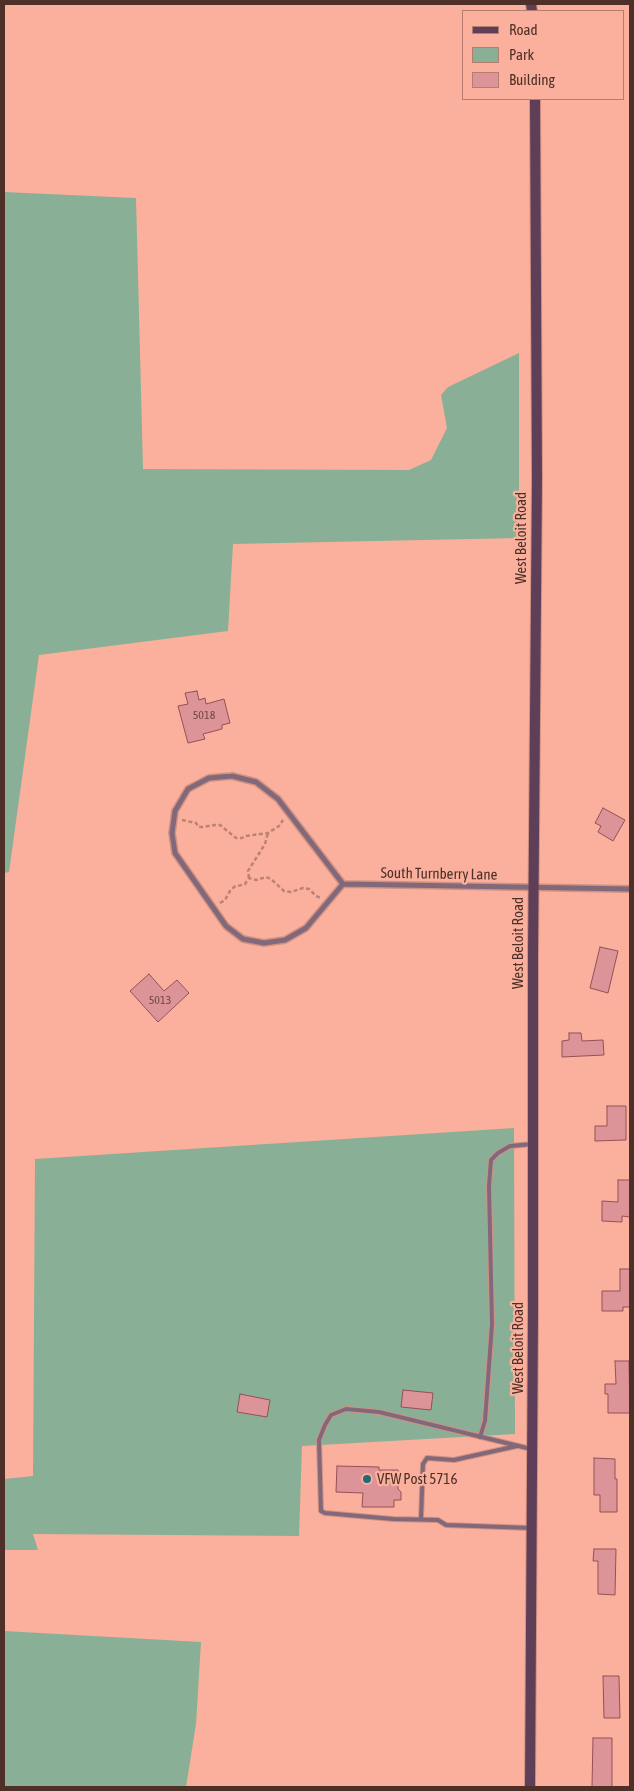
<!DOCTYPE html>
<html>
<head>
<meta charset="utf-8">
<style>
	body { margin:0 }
	#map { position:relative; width:634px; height:1791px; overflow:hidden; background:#fab09c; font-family:"Asap Condensed",sans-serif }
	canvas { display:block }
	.frame { position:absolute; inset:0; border:5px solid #4e3028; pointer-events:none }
	.legend { position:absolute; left:462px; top:10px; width:162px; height:90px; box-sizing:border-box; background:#fab09c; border:1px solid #b57d6e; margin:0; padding:6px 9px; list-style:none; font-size:15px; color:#4e3028 }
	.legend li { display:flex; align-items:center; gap:10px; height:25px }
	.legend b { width:25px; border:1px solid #b57d6e }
</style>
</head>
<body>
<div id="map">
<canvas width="634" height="1791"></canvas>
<div class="frame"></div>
<ul class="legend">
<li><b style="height:6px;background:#5f3e57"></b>Road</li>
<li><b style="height:14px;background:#89b096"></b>Park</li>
<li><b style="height:14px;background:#dc9498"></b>Building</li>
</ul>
</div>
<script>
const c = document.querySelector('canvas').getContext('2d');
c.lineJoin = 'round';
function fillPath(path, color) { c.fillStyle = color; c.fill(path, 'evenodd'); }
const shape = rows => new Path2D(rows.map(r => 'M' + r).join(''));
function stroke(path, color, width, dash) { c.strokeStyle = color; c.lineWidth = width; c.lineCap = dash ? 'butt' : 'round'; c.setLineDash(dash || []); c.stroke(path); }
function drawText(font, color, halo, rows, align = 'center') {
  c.font = font + ' "Asap Condensed",sans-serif'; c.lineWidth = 4.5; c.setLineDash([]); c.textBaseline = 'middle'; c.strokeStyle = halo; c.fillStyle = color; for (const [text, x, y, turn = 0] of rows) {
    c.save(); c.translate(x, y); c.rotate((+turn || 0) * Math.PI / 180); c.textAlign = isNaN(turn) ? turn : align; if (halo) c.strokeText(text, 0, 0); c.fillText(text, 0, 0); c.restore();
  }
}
fillPath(shape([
	[4,192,136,198,143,469,409,470,431,460,447,428,441,395,448,387,519,353,519,538,233,544,228,631,39,655,9,872,4,873],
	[514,1128,515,1434,302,1446,299,1536,33,1534,38,1550,4,1550,4,1479,33,1476,35,1159],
	[4,1631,201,1642,196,1724,186,1787,4,1787]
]), '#89b096');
const building = shape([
	[197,691,199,700,205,698,206,704,224,699,230,723,222,725,222,729,203,734,205,739,188,743,178,706,188,704,185,693,197,691],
	[603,808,625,820,613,841,598,832,601,826,595,823,603,808],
	[600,947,618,951,608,993,590,988,600,947],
	[149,974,164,991,177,980,189,993,158,1022,130,991,149,974],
	[569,1033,581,1033,582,1041,603,1040,604,1055,562,1057,562,1041,569,1040,569,1033],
	[607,1106,626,1106,626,1140,595,1141,595,1126,607,1126,607,1106],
	[618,1180,630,1180,630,1217,622,1216,622,1222,602,1221,602,1201,618,1202,618,1180],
	[620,1269,630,1269,630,1307,623,1307,623,1311,602,1311,602,1291,620,1291,620,1269],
	[615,1361,629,1361,630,1413,608,1413,608,1394,605,1394,605,1384,616,1384,615,1361],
	[403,1390,433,1393,431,1410,401,1407,403,1390],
	[240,1394,270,1400,267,1417,237,1412,240,1394],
	[594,1458,615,1459,615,1479,617,1479,617,1512,600,1512,600,1495,594,1495,594,1458],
	[337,1466,379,1467,379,1470,398,1470,398,1489,401,1492,401,1500,394,1500,394,1507,362,1507,363,1493,336,1492,337,1466],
	[594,1549,616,1549,615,1595,598,1594,598,1561,593,1561,594,1549],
	[603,1676,619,1676,620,1718,604,1718,603,1676],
	[593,1738,612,1738,612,1787,592,1787,593,1738]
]);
fillPath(building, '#dc9498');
stroke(building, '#955055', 1);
const lane = shape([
	[480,1437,485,1421,492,1324,489,1186,491,1160,498,1153,510,1146,533,1144],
	[531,1449,379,1412,346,1409,331,1415,325,1425,319,1440,321,1511,325,1513,393,1519,438,1520,446,1525,531,1528],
	[421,1519,423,1464,427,1458,454,1460,517,1446]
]);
const street = shape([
	[232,776,256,782,278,799,343,884,306,928,285,940,264,943,243,939,226,926,175,853,172,833,175,811,188,789,209,778,232,776],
	[343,884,630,889]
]);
const secondary = shape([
	[531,4,532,11],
	[530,1787,533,1313,533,955,537,478,535,99]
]);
stroke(lane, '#d19180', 6);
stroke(street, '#d19180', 8);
stroke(secondary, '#d19180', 12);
stroke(shape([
	[182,820,196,823,199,827,202,827,215,825,220,825,236,838,242,838,246,836,268,833,279,826,283,820],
	[249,878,248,871,265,844,268,833],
	[220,903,225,900,230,891,234,887,245,884,249,878,256,880,266,877,271,879,284,891,291,892,303,888,309,889,316,896,321,898]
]), '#bd8273', 2.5, [4, 2.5]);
stroke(lane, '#81697b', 4);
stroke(street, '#81697b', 5);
stroke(secondary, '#5f3e57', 10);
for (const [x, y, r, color] of [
	[367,1479,5,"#226878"]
]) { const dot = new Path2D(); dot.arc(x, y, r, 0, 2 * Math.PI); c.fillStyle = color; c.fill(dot); stroke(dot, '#fab09c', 2); }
drawText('12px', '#724944', null, [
	["5018",204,715],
	["5013",160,1000]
]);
drawText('15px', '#4e3028', '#fab09c', [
	["West Beloit Road",521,538,-90],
	["South Turnberry Lane",439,874,1],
	["West Beloit Road",518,943,-90],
	["West Beloit Road",518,1348,-90]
]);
drawText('15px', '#4e3028', '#fab09c', [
	["VFW Post 5716",377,1479]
], 'left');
</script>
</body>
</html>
